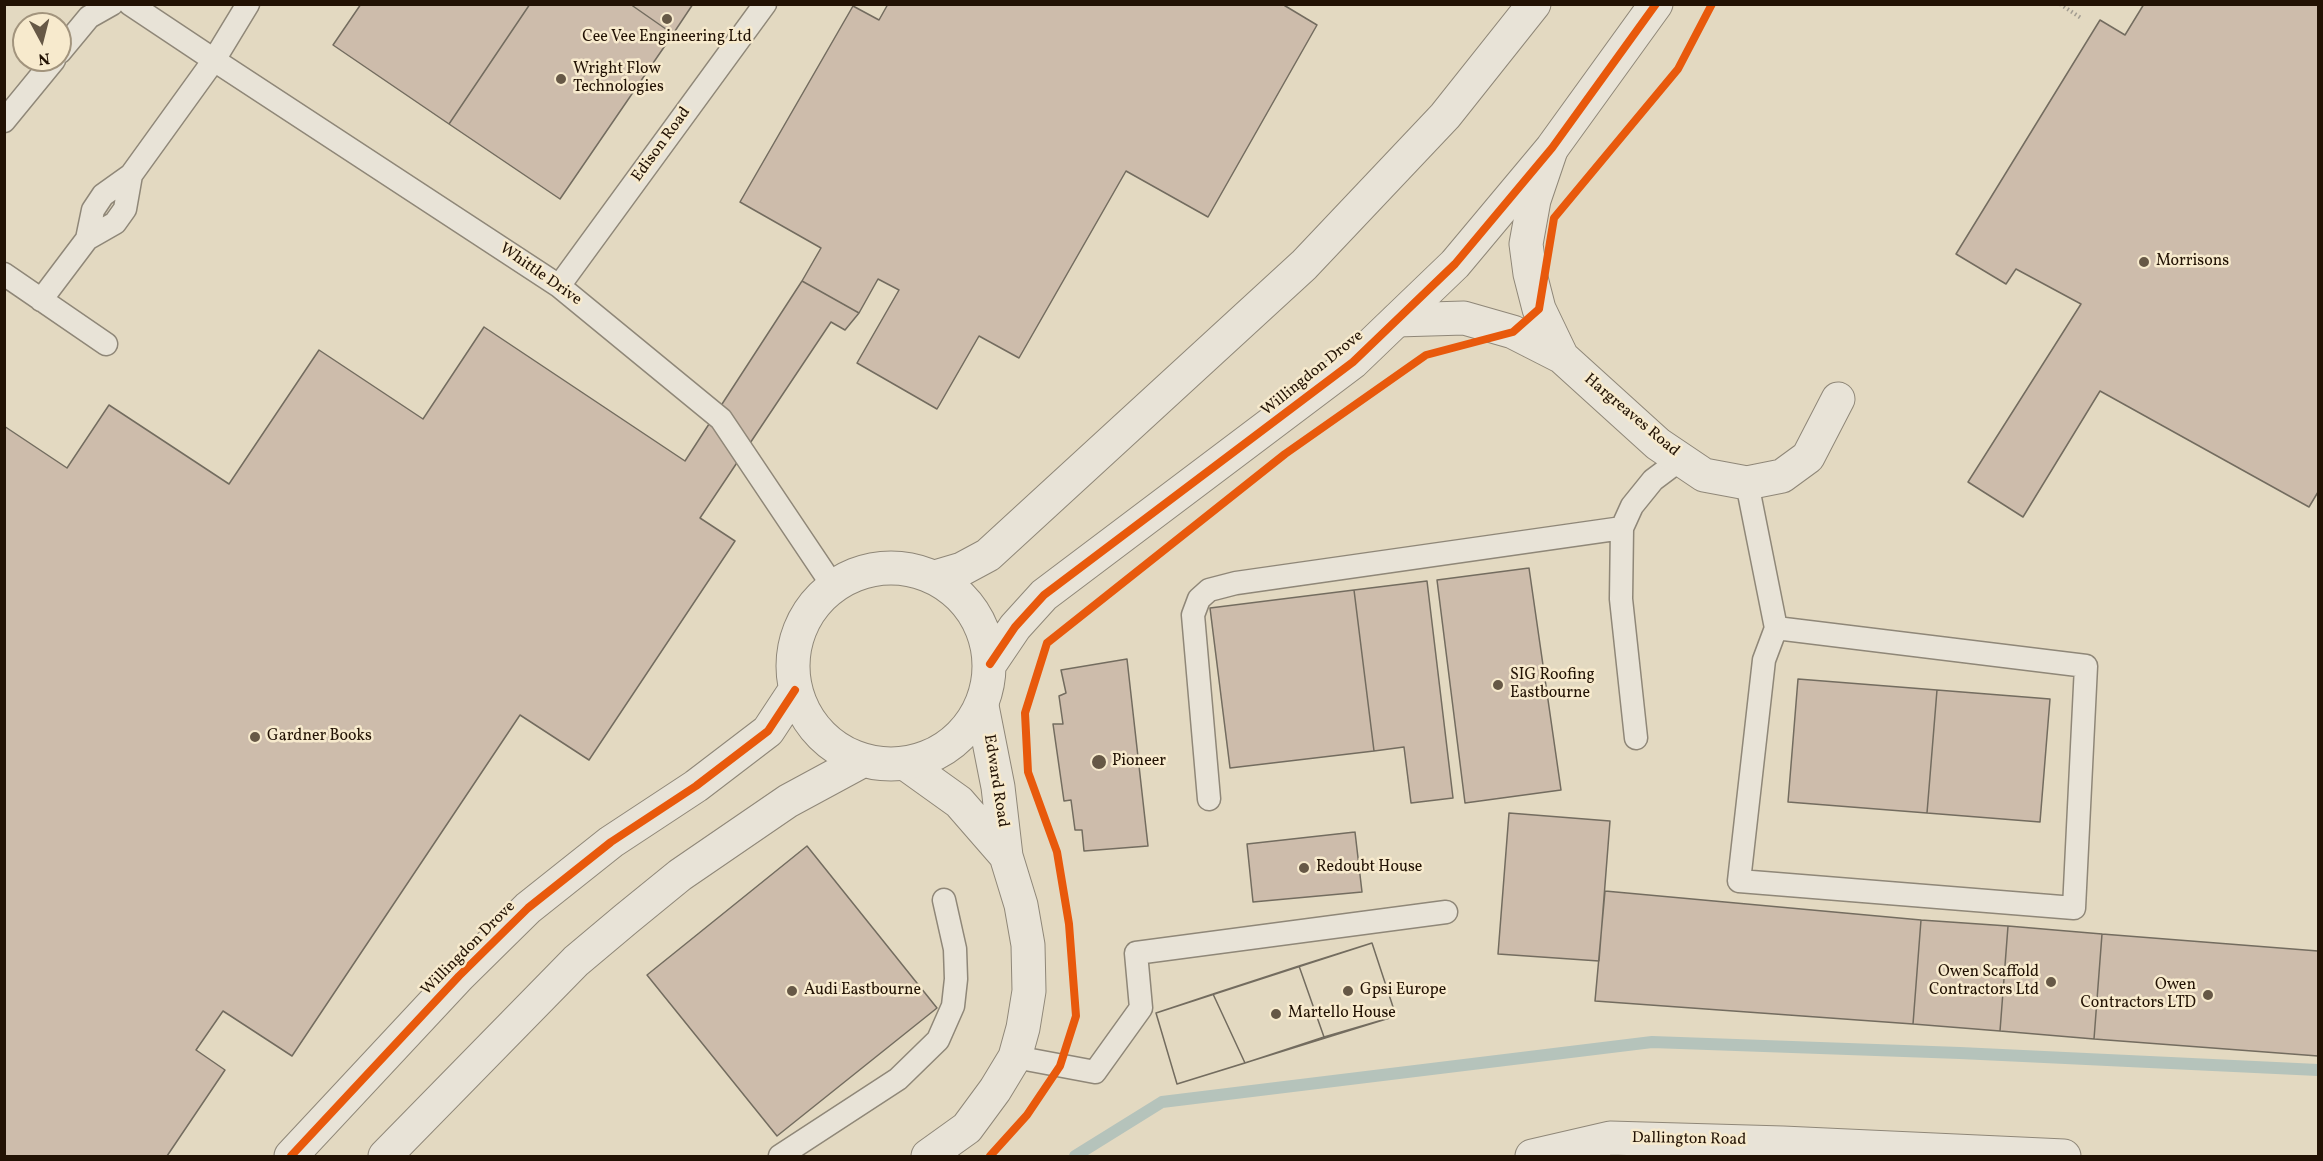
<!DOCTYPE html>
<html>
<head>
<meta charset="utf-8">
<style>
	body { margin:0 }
	#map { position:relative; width:2323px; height:1161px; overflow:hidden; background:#e3d9c1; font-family:Vollkorn,serif }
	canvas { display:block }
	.frame { position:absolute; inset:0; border:6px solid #221204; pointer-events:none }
	.north { position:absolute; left:12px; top:12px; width:60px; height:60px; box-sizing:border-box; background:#f7eacd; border:2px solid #a2947d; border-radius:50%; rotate:173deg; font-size:16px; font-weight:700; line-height:24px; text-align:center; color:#221204 }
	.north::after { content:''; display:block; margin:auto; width:21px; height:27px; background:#665846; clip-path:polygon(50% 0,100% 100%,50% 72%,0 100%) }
</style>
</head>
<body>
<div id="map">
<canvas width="2323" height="1161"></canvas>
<div class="frame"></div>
<div class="north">N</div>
</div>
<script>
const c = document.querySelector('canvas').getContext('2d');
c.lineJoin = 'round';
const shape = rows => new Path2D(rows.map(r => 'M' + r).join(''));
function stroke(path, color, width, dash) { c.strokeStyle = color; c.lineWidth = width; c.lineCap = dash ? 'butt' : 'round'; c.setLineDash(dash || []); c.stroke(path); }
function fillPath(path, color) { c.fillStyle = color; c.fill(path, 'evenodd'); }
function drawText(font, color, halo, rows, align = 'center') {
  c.font = font + ' Vollkorn,serif'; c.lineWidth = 5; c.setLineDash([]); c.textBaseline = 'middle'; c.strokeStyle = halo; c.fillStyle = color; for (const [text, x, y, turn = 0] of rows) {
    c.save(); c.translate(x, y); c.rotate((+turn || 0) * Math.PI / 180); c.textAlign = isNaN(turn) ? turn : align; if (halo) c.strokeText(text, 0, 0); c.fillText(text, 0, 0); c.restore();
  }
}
stroke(shape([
	[1075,1156,1162,1102,1652,1042,1960,1053,2318,1070]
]), '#b5c3bb', 12);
const building = shape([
	[361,4,530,4,449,124,333,45,361,4],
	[530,4,630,4,673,34,560,199,449,124,530,4],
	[630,4,693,4,673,34,630,4],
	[888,4,1282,4,1317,25,1208,217,1126,171,1019,358,979,336,937,409,857,363,899,290,878,279,859,313,802,281,821,248,740,202,853,6,879,20,888,4],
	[2144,4,2318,4,2318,492,2309,507,2100,391,2023,517,1968,482,2081,304,2016,269,2006,284,1956,254,2100,20,2125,35,2144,4],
	[802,281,859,313,845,330,831,322,700,518,735,541,589,760,520,715,292,1056,223,1011,196,1050,225,1070,167,1156,4,1156,4,426,67,468,109,405,229,484,319,350,423,419,484,327,685,461,802,281],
	[1529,568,1561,790,1465,803,1437,580,1529,568],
	[1427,581,1453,798,1411,803,1404,747,1374,751,1354,590,1427,581],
	[1354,590,1374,751,1230,768,1210,608,1354,590],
	[1127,659,1148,846,1084,851,1082,830,1075,830,1071,800,1064,801,1053,724,1063,724,1059,696,1066,693,1061,670,1127,659],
	[1798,679,1937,690,1927,813,1788,802,1798,679],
	[1937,690,2050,699,2040,822,1927,813,1937,690],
	[1509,813,1610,821,1599,961,1498,954,1509,813],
	[1355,832,1362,892,1253,902,1247,844,1355,832],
	[807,846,937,1008,777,1136,647,975,807,846],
	[1605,891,1921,920,1913,1024,1595,1001,1605,891],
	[1921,920,2008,926,2000,1031,1913,1024,1921,920],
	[2008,926,2102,934,2094,1039,2000,1031,2008,926],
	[2102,934,2318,951,2318,1056,2094,1039,2102,934],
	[1372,943,1396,1016,1177,1084,1156,1013,1372,943],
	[1372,943,1396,1016,1324,1037,1299,966,1372,943],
	[1299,966,1324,1037,1245,1063,1213,994,1299,966],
	[1213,994,1245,1063,1177,1084,1156,1013,1213,994]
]);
fillPath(building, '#cdbcab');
stroke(building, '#736c5f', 1.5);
const service = shape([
	[248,4,214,60,559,286,721,419,833,586],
	[60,52,89,17,112,4],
	[4,121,54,60],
	[87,239,115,223,125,209,131,175],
	[4,274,106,344],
	[559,286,765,4],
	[41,300,87,239,93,210,103,195,131,175,214,60,130,4],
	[1747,483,1776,628,1764,660,1739,881,2074,908,2086,666,1776,628],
	[1636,738,1621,599,1622,528,1632,506,1653,480,1681,459],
	[1209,799,1193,615,1199,599,1209,590,1236,583,1622,528],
	[1015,1057,1095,1072,1141,1008,1136,953,1446,912],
	[780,1156,898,1079,938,1040,953,1006,956,979,955,949,944,900]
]);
const minor = shape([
	[1551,150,1534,200,1526,244,1530,274,1539,309,1562,357],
	[1397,320,1464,318,1513,332,1562,357,1658,444,1704,475,1747,483,1782,476,1808,457,1838,399],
	[906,764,959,802,1006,856],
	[928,1156,967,1128,995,1090,1015,1057,1023,1028,1029,991,1028,945,1021,905,1006,856,998,787,982,706],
	[1532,1156,1610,1138,1783,1143,2064,1156]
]);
const tertiary = shape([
	'793 666a98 98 0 1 1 196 0a98 98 0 1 1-196 0Z',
	[935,577,962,569,988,555,1304,265,1445,116,1534,4],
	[990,664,1015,627,1044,595,1353,362,1455,264,1552,148,1656,4],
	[291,1156,459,976,528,908,611,842,696,786,768,731,795,690],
	[385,1156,576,961,626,919,680,875,788,801,862,761]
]);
stroke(service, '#8f8778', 25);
stroke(minor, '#8f8778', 35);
stroke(tertiary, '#8f8778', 35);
stroke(shape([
	[2060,4,2081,18]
]), '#a29c91', 4, [1.5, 3]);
stroke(service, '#e8e3d7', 22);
stroke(minor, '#e8e3d7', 33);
stroke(tertiary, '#e8e3d7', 33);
stroke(shape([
	[990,664,1015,627,1044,595,1353,362,1455,264,1552,148,1656,4],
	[291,1156,459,976,528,908,611,842,696,786,768,731,795,690],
	[990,1156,1027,1115,1060,1066,1076,1016,1069,924,1057,852,1028,772,1025,713,1047,643,1285,454,1426,355,1513,332,1539,309,1554,218,1678,69,1712,4]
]), '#e8590c', 8);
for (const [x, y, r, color] of [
	[667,19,6,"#665846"],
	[561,79,6,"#665846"],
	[2144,262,6,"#665846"],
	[1498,685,6,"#665846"],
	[255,737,6,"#665846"],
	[1099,762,8,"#665846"],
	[1304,868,6,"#665846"],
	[2051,982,6,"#665846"],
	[792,991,6,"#665846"],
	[1348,991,6,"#665846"],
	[2208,995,6,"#665846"],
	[1276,1014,6,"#665846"]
]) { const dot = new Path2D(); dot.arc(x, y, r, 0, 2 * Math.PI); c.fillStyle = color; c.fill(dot); stroke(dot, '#f7eacd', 2); }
drawText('16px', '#221204', '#f7eacd', [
	["Cee Vee Engineering Ltd",667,38,"center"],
	["Wright Flow",573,70],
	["Technologies",573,88],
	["Morrisons",2156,262],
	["SIG Roofing",1510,676],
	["Eastbourne",1510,694],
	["Gardner Books",267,737],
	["Pioneer",1112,762],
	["Redoubt House",1316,868],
	["Owen Scaffold",2039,973,"right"],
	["Contractors Ltd",2039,991,"right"],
	["Owen",2196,986,"right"],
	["Contractors LTD",2196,1004,"right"],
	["Audi Eastbourne",804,991],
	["Gpsi Europe",1360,991],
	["Martello House",1288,1014]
], 'left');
drawText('16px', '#221204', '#f7eacd', [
	["Edison Road",662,145,-54],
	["Whittle Drive",540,275,35],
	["Willingdon Drove",1313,374,-39],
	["Hargreaves Road",1631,416,40],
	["Edward Road",995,781,81],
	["Willingdon Drove",469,949,-45],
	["Dallington Road",1689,1140,1]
]);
</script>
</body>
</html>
